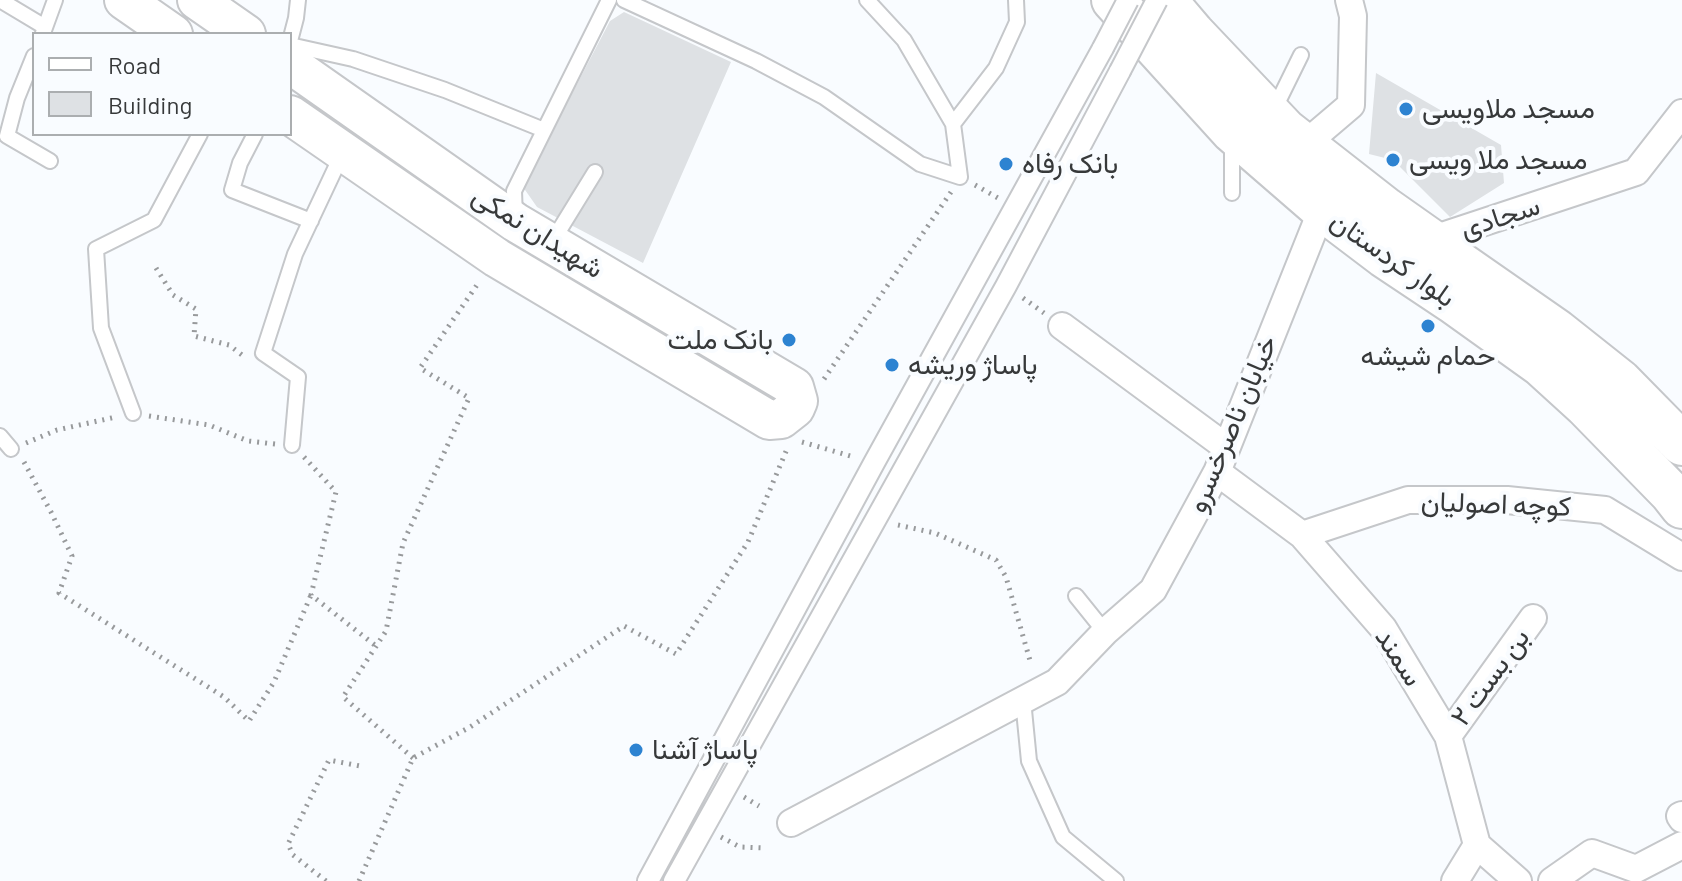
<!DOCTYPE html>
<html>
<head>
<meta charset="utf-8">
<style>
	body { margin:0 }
	#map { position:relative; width:1682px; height:881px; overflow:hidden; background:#f9fcff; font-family:Barlow,sans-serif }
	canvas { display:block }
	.legend { position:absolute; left:32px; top:32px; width:260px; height:104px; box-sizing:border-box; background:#f9fcff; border:2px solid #abaeb0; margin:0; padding:10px 14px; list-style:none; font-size:24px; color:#37393a }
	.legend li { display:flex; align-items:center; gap:16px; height:40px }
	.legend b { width:40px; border:2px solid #abaeb0 }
</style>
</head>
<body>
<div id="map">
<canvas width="1682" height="881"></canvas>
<ul class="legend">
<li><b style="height:10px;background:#fff"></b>Road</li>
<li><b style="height:22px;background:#dee1e4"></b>Building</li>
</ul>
</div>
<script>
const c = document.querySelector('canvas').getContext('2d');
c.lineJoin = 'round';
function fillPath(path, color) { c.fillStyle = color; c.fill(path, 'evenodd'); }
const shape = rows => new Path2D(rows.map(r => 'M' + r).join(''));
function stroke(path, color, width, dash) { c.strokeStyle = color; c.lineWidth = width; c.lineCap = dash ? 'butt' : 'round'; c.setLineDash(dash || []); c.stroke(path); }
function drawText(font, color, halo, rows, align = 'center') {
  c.font = font + ' Barlow,Vazirmatn,sans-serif'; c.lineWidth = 8; c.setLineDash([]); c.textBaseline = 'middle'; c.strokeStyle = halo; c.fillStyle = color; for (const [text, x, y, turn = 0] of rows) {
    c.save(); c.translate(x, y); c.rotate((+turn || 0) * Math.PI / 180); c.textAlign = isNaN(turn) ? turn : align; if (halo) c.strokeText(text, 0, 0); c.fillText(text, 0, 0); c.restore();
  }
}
fillPath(shape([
	[624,12,731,62,643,263,537,207,523,187,610,21],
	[1376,73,1501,145,1504,183,1450,217,1393,160,1369,154]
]), '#dee1e4');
const service = shape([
	[0,0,45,27],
	[624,0,756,61,824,97,920,164,960,177,953,124,904,40,867,0],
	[43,33,55,0],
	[290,41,296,18,298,0],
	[290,45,353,59,445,90,544,130],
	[34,56,17,98,7,136,50,161],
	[1273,112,1301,55],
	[953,124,996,68,1017,22,1016,0],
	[255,134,240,163,232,190,311,221],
	[1232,193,1232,139],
	[515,217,514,191,609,0],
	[552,242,595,172],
	[133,413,101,328,96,249,154,220,200,134],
	[0,436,11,449],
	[292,445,298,377,263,353,295,254,343,152],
	[1076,596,1105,632],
	[1023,700,1029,761,1063,837,1116,881]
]);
const pedestrian = shape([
	[648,881,874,463,1103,48],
	[674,881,1006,286,1120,71]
]);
const minor = shape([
	[1304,145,1351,105,1353,16,1349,0],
	[1430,240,1636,172,1682,113],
	[1062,326,1226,447],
	[1217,472,1302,535,1383,628,1448,736,1477,845,1518,881],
	[1302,535,1408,500,1507,500,1605,510,1682,557],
	[1448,736,1533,618],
	[1682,815,1680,816,1682,819],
	[791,823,1057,682,1105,632,1153,590,1217,472,1322,209],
	[1455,881,1477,845],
	[1552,881,1592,853,1636,869,1682,845]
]);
const secondary = shape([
	[124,0,173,34],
	[197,0,246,34],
	[290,64,515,222,794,387,798,401,795,408,781,419,769,420,497,258,290,115]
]);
const primary = shape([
	[1113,0,1232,131,1322,209,1384,256,1453,302,1541,365,1586,406,1671,493,1682,507],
	[1165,0,1193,33,1285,130,1386,209,1430,240,1455,260,1557,331,1620,381,1682,444]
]);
stroke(service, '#c5c7ca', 18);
stroke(pedestrian, '#c5c7ca', 24);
stroke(minor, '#c5c7ca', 30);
stroke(secondary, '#c5c7ca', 42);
stroke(primary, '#c5c7ca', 46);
stroke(shape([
	[975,185,998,198],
	[156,268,173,295,196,309,194,336,229,345,246,358],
	[1023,298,1044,313],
	[824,379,951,192],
	[149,416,209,425,248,441,275,444],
	[802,442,854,457],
	[26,443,57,430,116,417],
	[304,457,336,492,311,595,376,646],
	[24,462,51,512,72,556,59,593,224,697,249,721,274,682,311,595],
	[898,525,935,533,996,560,1006,577,1031,664],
	[413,758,343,697,386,631,403,543,469,398,420,368,479,282],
	[744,797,759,806],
	[721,837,740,847,765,848],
	[326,881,293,855,288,844,329,760,360,766],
	[359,881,413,758,470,727,624,626,676,654,748,542,787,449]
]), '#989a9c', 5, [2, 6]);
stroke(service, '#fff', 14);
stroke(pedestrian, '#fff', 20);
stroke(minor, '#fff', 26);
stroke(secondary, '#fff', 38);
stroke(primary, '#fff', 42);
const pedestrianBridge = shape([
	[1103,48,1128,0],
	[1120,71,1157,0]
]);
stroke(pedestrianBridge, '#c5c7ca', 24, []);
stroke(pedestrianBridge, '#fff', 20);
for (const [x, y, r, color] of [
	[1406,109,8,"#2d83d1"],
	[1393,160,8,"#2d83d1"],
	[1006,164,8,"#2d83d1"],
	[1428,326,8,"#2d83d1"],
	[789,340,8,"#2d83d1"],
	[892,365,8,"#2d83d1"],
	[636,750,8,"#2d83d1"]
]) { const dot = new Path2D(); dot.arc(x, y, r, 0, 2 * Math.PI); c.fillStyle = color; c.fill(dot); stroke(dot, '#f9fcff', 3); }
drawText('28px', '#37393a', '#f9fcff', [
	["مسجد ملاویسی",1422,109],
	["مسجد ملا ویسی",1409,160],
	["بانک رفاه",1022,164],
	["بانک ملت",773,340,"right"],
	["حمام شیشه",1428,356,"center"],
	["پاساژ وریشه",908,365],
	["پاساژ آشنا",652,750]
], 'left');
drawText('28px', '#37393a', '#f9fcff', [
	["سجادی",1500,217,-18],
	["شهیدان نمکی",538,232,32],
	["بلوار کردستان",1393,259,35],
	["خیابان ناصرخسرو",1232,424,-67],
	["کوچه اصولیان",1496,504,2],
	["سمند",1399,657,57],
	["بن بست ۲",1490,677,-54]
]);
</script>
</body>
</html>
